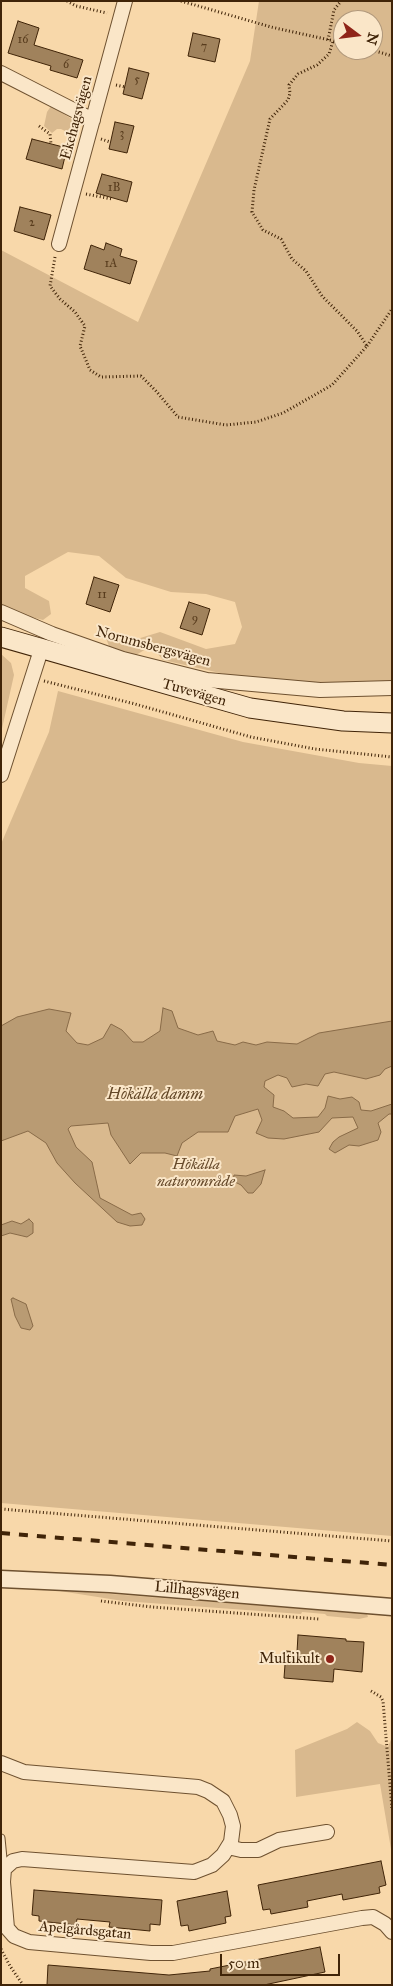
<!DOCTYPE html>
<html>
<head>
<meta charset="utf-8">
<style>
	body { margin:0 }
	#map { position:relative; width:393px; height:1986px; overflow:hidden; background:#f8d8aa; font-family:"IM FELL Great Primer",serif }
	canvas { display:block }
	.frame { position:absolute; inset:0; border:2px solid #402408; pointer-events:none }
	.north { position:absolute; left:333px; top:10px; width:50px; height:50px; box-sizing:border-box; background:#fae6c8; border:1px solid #b0987b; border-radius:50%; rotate:105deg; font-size:14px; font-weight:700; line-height:20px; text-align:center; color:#402408 }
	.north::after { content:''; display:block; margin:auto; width:18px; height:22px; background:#8f2418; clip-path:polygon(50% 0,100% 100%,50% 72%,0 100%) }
	.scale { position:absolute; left:220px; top:1954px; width:120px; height:22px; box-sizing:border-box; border:2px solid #402408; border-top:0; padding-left:6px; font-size:15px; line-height:18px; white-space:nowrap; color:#402408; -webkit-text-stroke:4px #fae6c8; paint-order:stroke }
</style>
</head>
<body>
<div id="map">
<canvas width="393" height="1986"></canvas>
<div class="frame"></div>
<div class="north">N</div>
<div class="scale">50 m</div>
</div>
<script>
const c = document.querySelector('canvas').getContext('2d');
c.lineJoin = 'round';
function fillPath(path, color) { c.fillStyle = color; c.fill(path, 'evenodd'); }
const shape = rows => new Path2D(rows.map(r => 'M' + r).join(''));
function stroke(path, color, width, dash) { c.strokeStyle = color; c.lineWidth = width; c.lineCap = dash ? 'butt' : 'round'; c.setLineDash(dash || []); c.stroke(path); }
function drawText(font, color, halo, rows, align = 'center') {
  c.font = font + ' "IM FELL Great Primer",serif'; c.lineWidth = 4; c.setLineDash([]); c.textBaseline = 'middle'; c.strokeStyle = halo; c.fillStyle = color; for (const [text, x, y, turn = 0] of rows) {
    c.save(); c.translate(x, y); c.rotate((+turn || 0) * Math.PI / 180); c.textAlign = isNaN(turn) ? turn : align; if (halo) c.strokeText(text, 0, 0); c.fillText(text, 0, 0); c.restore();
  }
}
fillPath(shape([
	[259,1,392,1,392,682,364,684,305,683,229,675,163,660,151,646,136,655,114,650,109,646,104,633,137,639,160,632,206,649,235,644,242,627,235,602,206,594,171,592,126,578,99,556,68,552,25,576,25,588,49,601,51,614,43,620,12,612,1,613,1,250,138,322,250,61],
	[343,20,373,20,373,50,343,50],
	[51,106,75,121,78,125,77,137,61,129,57,129,52,133,44,126,47,112],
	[1,654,11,663,14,675,1,733],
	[58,691,243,742,359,763,392,766,392,1536,1,1503,1,844,49,732],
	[47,1589,367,1614,368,1617,359,1619,327,1616,325,1614,302,1612,301,1614,123,1601],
	[357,1722,370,1731,378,1743,388,1747,392,1737,392,1855,380,1784,296,1797,295,1750,347,1729]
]), '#d9b98e');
const water = shape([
	[163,1008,172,1011,178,1028,198,1035,213,1031,217,1041,235,1045,243,1042,256,1045,267,1042,297,1044,319,1033,392,1021,392,1066,385,1069,380,1075,366,1079,334,1072,325,1074,318,1086,306,1084,292,1087,287,1078,278,1075,265,1081,264,1087,274,1095,273,1107,284,1111,293,1118,318,1117,325,1108,328,1096,340,1099,352,1097,359,1102,361,1110,371,1111,392,1104,392,1114,389,1114,378,1123,381,1132,378,1140,359,1146,349,1145,335,1153,329,1149,333,1142,339,1137,358,1128,353,1117,332,1118,319,1132,284,1139,268,1138,256,1133,262,1120,258,1109,235,1116,228,1132,198,1132,182,1143,177,1156,165,1153,141,1153,130,1164,111,1135,108,1123,71,1126,68,1129,76,1147,92,1162,100,1198,132,1215,141,1213,145,1219,142,1225,130,1226,117,1222,75,1183,57,1163,46,1143,28,1131,1,1141,1,1026,17,1017,49,1009,71,1013,66,1031,77,1043,88,1045,103,1038,111,1024,122,1030,133,1042,143,1042,160,1031,163,1008],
	[265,1170,261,1184,253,1193,248,1193,241,1185,233,1181,234,1175,246,1176,265,1170],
	[29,1219,33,1223,33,1233,27,1237,10,1233,1,1236,1,1225,12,1221,21,1224,29,1219],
	[13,1298,26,1304,33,1326,30,1330,21,1328,15,1316,11,1299,13,1298]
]);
fillPath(water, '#b99b73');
stroke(water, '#896b48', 1);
const building = shape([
	[18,21,39,28,34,45,83,60,77,78,50,70,51,66,8,53,18,21],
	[193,33,220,39,215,62,188,56,193,33],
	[129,68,149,73,142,99,123,94,129,68],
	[115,122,134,126,127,153,109,149,115,122],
	[32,139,67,148,62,169,26,159,32,139],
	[102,174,132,182,127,202,96,193,102,174],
	[20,207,51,215,44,240,14,231,20,207],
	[106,243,122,249,120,256,137,261,130,284,84,269,91,245,104,250,106,243],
	[94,577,119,585,110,612,86,604,94,577],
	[189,602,210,609,202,635,180,628,189,602],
	[298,1635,346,1639,346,1641,364,1642,362,1672,334,1669,333,1682,284,1678,286,1651,297,1652,298,1635],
	[381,1861,386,1885,379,1887,380,1893,343,1900,342,1894,307,1901,308,1907,271,1914,270,1909,263,1910,258,1885,381,1861],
	[34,1890,162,1900,160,1925,150,1924,150,1931,109,1927,110,1922,77,1919,76,1925,39,1921,39,1916,32,1915,34,1890],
	[227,1891,231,1916,225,1917,226,1923,189,1931,188,1925,181,1926,177,1901,227,1891],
	[320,1947,325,1972,264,1985,47,1985,48,1965,169,1975,210,1971,210,1969,320,1947]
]);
fillPath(building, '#a0825c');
stroke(building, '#402408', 1);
const service = shape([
	[1,1838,4,1869]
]);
const minor = shape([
	[1,73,93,120],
	[59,244,125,1],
	[1,612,52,634,123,659,207,680,320,690,392,688],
	[1,775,41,650],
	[1,1763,24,1772,198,1787,208,1791,223,1801,230,1815,233,1826,231,1842,223,1855,212,1865,194,1872,22,1859,13,1861,4,1869,3,1882,7,1928,14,1936,29,1942,151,1953,173,1953,362,1918,373,1917,385,1924,392,1932],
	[228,1847,241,1850,258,1850,279,1840,327,1832]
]);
const tertiary = shape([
	[1,1579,110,1584,392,1607]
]);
const secondary = shape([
	[1,637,250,708,343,721,392,723]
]);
stroke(service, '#6e5130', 9);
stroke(minor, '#6e5130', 16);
stroke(tertiary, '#6e5130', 19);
stroke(secondary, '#402408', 21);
stroke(shape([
	[67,1,76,6,107,13],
	[181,1,271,27,343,43],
	[328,40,334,10,341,1],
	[372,50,392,56],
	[116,85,125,87],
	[39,126,50,134,51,144],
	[101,139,110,142],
	[86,194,112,199],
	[55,257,50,286,60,299,75,312,85,326,80,346,90,370,101,377,141,376,156,391,178,417,226,425,256,422,283,413,332,385,367,346,357,331,322,296,306,271,292,259,281,239,263,230,252,212,254,190,270,119,288,100,290,93,289,85,298,74,317,65,329,54,333,41],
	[367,346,392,309],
	[44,681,135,704,251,737,315,749,392,757],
	[1,1509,392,1541],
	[101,1601,152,1607,319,1619],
	[371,1691,381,1697,383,1701,392,1809],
	[1,1949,10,1966,23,1985]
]), '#402408', 3, [1, 2.5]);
stroke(service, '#fae6c8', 7);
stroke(minor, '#fae6c8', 14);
stroke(tertiary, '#fae6c8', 16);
stroke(secondary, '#fae6c8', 19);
stroke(shape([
	[1,1533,392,1565]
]), '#402408', 4, [9, 9]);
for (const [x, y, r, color] of [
	[330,1659,5,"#8f2418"]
]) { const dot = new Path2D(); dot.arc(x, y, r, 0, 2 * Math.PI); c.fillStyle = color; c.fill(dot); stroke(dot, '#fae6c8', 2); }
drawText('12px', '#583c1d', null, [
	["16",23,40],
	["7",204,47],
	["6",66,65],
	["5",137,80],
	["3",122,134],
	["1B",114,188],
	["2",32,223],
	["1A",111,264],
	["11",102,595],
	["9",195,619]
]);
drawText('15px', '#402408', '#fae6c8', [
	["Ekehagsvägen",77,118,-75],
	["Norumsbergsvägen",153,647,15],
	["Tuvevägen",194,693,16],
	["Lillhagsvägen",197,1591,5],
	["Apelgårdsgatan",85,1931,5]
]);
drawText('italic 15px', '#66492a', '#fae6c8', [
	["Hökälla",196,1165],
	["naturområde",196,1182]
]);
drawText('15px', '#402408', '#fae6c8', [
	["Multikult",320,1659]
], 'right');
drawText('italic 16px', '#644828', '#fae6c8', [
	["Hökälla damm",155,1095]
]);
</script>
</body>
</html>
